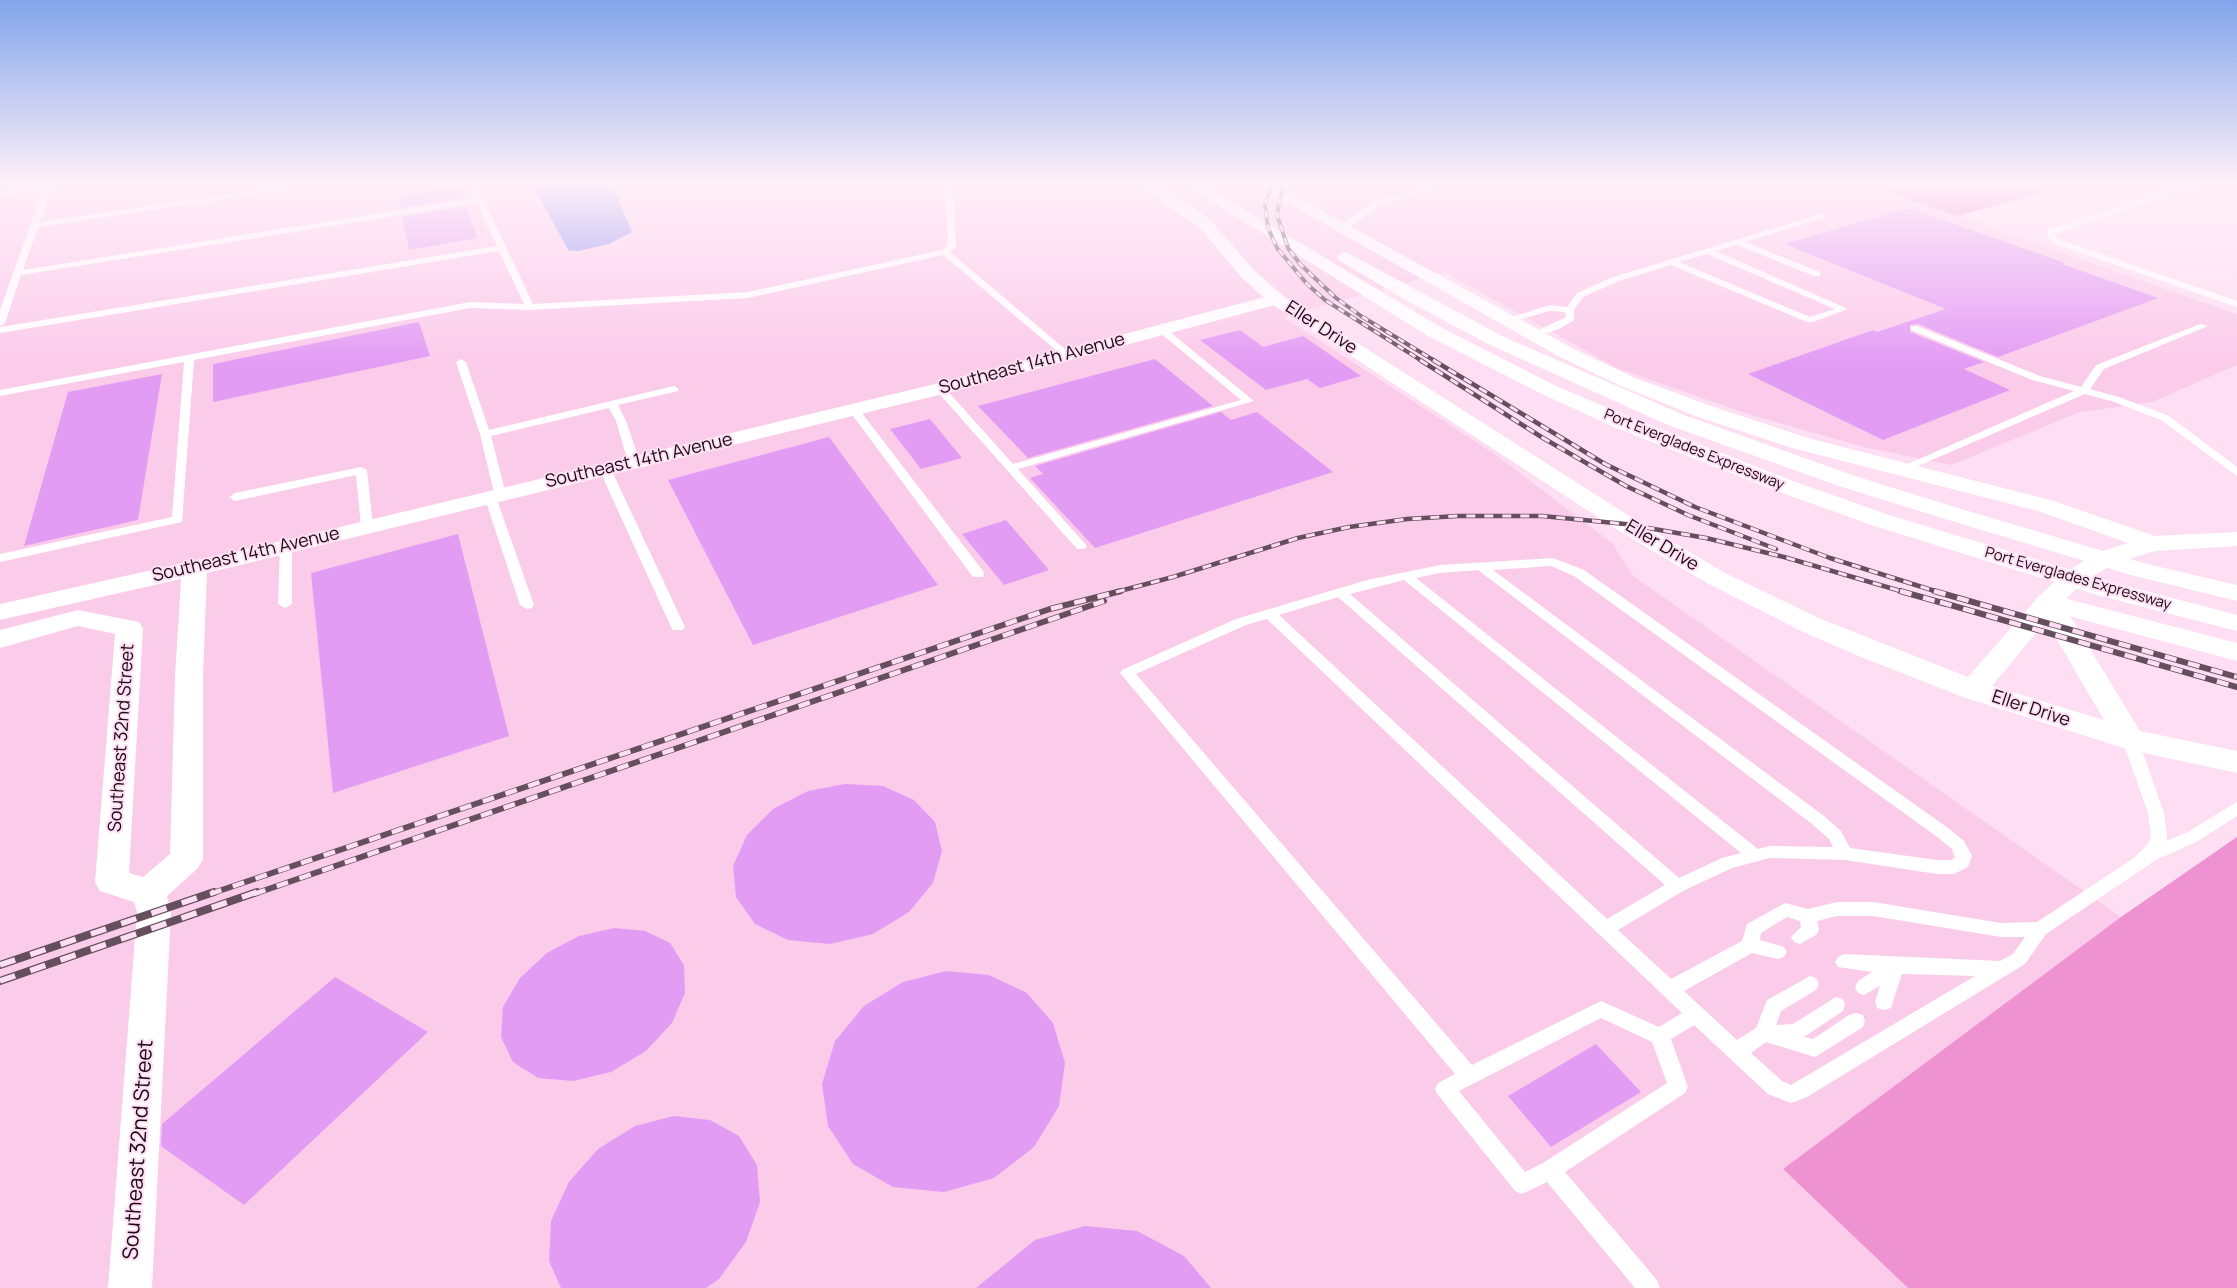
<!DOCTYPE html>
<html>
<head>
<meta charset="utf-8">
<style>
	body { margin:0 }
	canvas { display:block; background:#fedef2 }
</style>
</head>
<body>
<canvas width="2237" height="1288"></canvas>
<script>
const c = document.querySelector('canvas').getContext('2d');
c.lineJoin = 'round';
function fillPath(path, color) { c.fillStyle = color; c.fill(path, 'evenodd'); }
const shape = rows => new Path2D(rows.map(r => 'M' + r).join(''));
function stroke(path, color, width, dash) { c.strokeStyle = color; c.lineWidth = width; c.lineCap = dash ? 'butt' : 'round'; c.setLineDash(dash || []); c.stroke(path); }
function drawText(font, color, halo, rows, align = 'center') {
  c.font = font + ' Manrope,sans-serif'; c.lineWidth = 4; c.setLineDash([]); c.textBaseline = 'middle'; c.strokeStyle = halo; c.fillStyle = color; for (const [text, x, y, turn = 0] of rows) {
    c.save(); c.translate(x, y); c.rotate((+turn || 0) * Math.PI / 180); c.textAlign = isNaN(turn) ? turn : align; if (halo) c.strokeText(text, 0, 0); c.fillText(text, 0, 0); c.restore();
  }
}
fillPath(shape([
	[0,184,532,184,567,250,632,232,612,184,1864,184,2237,314,2237,365,2152,402,2080,412,1951,465,1864,447,1804,430,1742,412,1617,368,1444,272,1283,317,1493,453,1612,543,1633,576,2121,917,1783,1169,1908,1288,0,1288]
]), '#fbcbea');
fillPath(shape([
	[2237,837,2237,1288,1908,1288,1783,1169,2121,917]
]), '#ef92d1');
fillPath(shape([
	[1864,184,2075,184,1957,216]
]), '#e786c8');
fillPath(shape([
	[532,184,612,184,632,232,609,244,578,251,568,250]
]), '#8a8ff0');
fillPath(shape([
	[459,186,463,198,400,208,397,196],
	[466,207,477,238,409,250,402,217],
	[1909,208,2065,263,2062,264,2158,298,1998,357,1918,324,1910,325,1910,332,1984,362,1964,369,2010,390,1883,440,1748,374,1873,330,1877,332,1946,309,1785,244],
	[419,322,430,356,213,402,213,364],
	[1240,330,1263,347,1303,336,1361,376,1320,388,1307,379,1266,390,1200,340],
	[1155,359,1213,406,1028,458,978,406],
	[162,374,138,520,24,546,68,392],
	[1221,412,1231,420,1257,412,1333,472,1095,548,1030,478,1043,474,1035,466],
	[930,419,962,458,921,469,890,429],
	[829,437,938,585,753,645,668,480],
	[1006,520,1049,570,1004,585,962,534],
	[458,534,509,736,333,793,311,573],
	[845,784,883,786,914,800,935,822,942,851,933,883,909,912,873,934,830,944,788,940,755,924,736,897,733,866,747,835,773,809,808,791],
	[614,928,645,931,670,943,684,965,685,993,672,1023,646,1051,611,1072,573,1081,538,1078,513,1062,501,1037,503,1007,520,978,547,953,579,936],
	[946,971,989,975,1027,993,1053,1023,1065,1063,1059,1106,1034,1147,994,1178,944,1192,893,1187,853,1164,828,1126,822,1084,835,1041,864,1006,903,982],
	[335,977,428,1032,244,1205,161,1146,162,1124],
	[1596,1044,1641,1092,1551,1147,1508,1096],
	[674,1116,710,1120,739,1136,757,1165,760,1202,746,1242,719,1279,706,1288,561,1288,549,1261,551,1221,569,1182,598,1149,635,1126],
	[1085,1226,1137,1231,1184,1256,1211,1288,976,1288,1035,1240]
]), '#e39cf4');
fillPath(shape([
	[50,184,70,184,51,189,40,222,301,184,322,184,38,227,23,270,475,198,468,184,476,184,533,304,748,292,942,250,948,245,945,184,953,184,956,246,950,252,1072,355,1064,357,943,255,748,298,530,310,470,308,194,360,182,522,0,562,0,554,172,517,184,362,0,396,0,390,470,302,524,304,499,251,0,333,0,327,497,246,477,203,21,275,5,323,0,326,0,310,43,190,0,196,0,192,50,184],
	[1439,184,1452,184,1380,205,1344,231,1337,229,1374,201,1439,184],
	[2190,184,2202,184,2055,234,2058,239,2237,301,2237,307,2052,243,2047,234,2048,229,2190,184],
	[1821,214,1824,214,1824,218,1745,242,1820,272,1820,276,1814,276,1737,245,1716,251,1848,309,1813,322,1807,322,1671,265,1619,281,1583,297,1574,310,1574,320,1561,328,1536,337,1528,335,1566,317,1565,312,1550,311,1507,323,1502,320,1550,305,1567,307,1577,293,1613,277,1821,214],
	[1707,254,1835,309,1810,317,1679,262,1707,254],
	[2200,324,2208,326,2104,369,2090,389,2122,398,2169,416,2237,467,2237,476,2161,420,2114,402,2085,394,1904,472,1900,473,1894,470,2074,391,2032,380,1911,330,1911,326,1917,326,2040,376,2081,387,2096,365,2200,324],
	[1158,327,1164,327,1254,401,1018,469,1087,546,1085,549,1077,549,935,389,936,387,944,387,1013,464,1241,400,1158,331,1158,327],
	[461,359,466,362,489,430,674,386,679,389,678,391,618,405,626,421,640,462,638,464,630,464,628,462,616,421,609,408,491,436,506,494,504,496,496,497,534,605,532,608,527,609,520,605,484,496,486,494,494,493,480,434,456,362,461,359],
	[854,407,858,408,983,571,984,574,983,577,973,577,850,412,849,410,854,407],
	[605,466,611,469,685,627,683,630,673,630,671,627,599,469,605,466],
	[361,467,367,470,373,527,367,531,361,527,356,475,235,501,229,497,235,493,361,467],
	[286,543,292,547,292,604,285,608,278,604,280,547,286,543],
	[1553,558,1584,570,1948,828,1964,841,1972,856,1968,867,1954,874,1937,874,1845,860,1770,858,1732,868,1683,891,1618,930,1671,979,1742,941,1747,924,1785,903,1808,909,1837,902,1873,902,2001,923,2037,922,2134,858,2148,844,2151,836,2148,813,2122,739,2125,735,2135,735,2138,739,2164,813,2167,836,2166,841,2186,833,2237,802,2237,816,2198,841,2156,860,2046,934,2025,964,1807,1097,1791,1103,1768,1094,1694,1025,1671,1039,1688,1087,1685,1093,1565,1172,1657,1280,1660,1288,1635,1288,1547,1182,1522,1194,1515,1191,1438,1095,1435,1089,1438,1083,1455,1074,1120,673,1122,670,1236,619,1367,580,1440,565,1553,558],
	[1551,566,1574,576,1936,836,1952,849,1955,858,1951,860,1937,860,1850,848,1841,831,1824,816,1493,570,1551,566],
	[1478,570,1812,824,1829,839,1833,847,1770,846,1758,849,1416,578,1440,573,1478,570],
	[1404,580,1741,853,1722,858,1679,878,1350,594,1404,580],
	[1338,597,1665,885,1607,919,1279,615,1338,597],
	[1267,619,1682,1013,1659,1027,1601,1001,1472,1065,1136,674,1246,625,1267,619],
	[1837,916,1873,916,2001,937,2025,937,2013,954,2000,961,1844,954,1838,957,1835,962,1838,967,1872,972,1858,981,1855,987,1858,993,1864,995,1880,986,1875,1002,1877,1008,1884,1010,1891,1008,1902,974,1975,976,1791,1085,1782,1081,1751,1053,1766,1042,1815,1057,1863,1027,1865,1021,1863,1015,1856,1013,1849,1015,1813,1039,1804,1037,1843,1011,1845,1005,1843,999,1836,997,1793,1024,1776,1025,1781,1011,1816,990,1819,984,1816,978,1810,976,1767,1000,1756,1028,1737,1040,1684,991,1752,953,1778,959,1784,957,1787,952,1784,947,1760,940,1761,933,1787,917,1800,921,1801,927,1791,937,1794,942,1800,944,1816,935,1819,930,1817,921,1837,916],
	[1601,1018,1652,1042,1667,1083,1543,1163,1525,1172,1459,1091,1601,1018]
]), '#fff');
fillPath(shape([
	[1276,294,1282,295,1285,299,1282,303,947,393,207,573,203,677,203,859,198,868,167,896,171,912,152,1288,108,1288,137,912,134,902,100,891,95,882,115,634,78,626,0,648,0,630,78,610,139,622,143,628,129,873,143,877,170,854,175,677,181,579,0,620,0,604,286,540,935,384,1276,294]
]), '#fff');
fillPath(shape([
	[1138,184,1156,184,1192,206,1212,222,1254,270,1282,295,1634,519,1725,573,1821,619,1968,677,2039,596,2064,573,2097,553,2128,543,2038,511,1792,448,1698,417,1621,386,1560,357,1254,184,1273,184,1574,349,1635,378,1714,407,1808,438,2054,501,2155,536,2237,532,2237,546,2155,551,2115,563,2082,583,2062,603,2140,731,2237,751,2237,773,2130,750,1963,697,1861,657,1801,631,1707,583,1616,529,1270,303,1242,278,1200,228,1138,184],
	[2046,621,2104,720,1992,686,2046,621]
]), '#fff');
fillPath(shape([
	[1184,184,1202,184,1442,328,1558,387,1630,417,1793,481,1892,516,2115,583,2237,615,2237,631,2097,595,1874,526,1777,491,1614,427,1544,395,1428,336,1184,184],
	[1346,252,1504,337,1684,415,1855,476,1948,505,2147,564,2237,585,2237,601,2131,575,1932,515,1839,486,1668,425,1490,345,1406,300,1340,261,1337,257,1340,253,1346,252],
	[2048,594,2237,643,2237,661,2039,608,2035,602,2039,596,2048,594]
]), '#fff');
const railFar3 = shape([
	[1272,184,1265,205,1268,228,1277,248,1307,284,1325,300,1422,361],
	[1283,184,1277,215,1288,248,1300,264,1336,298,1361,316,1435,361]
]);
const railFar2 = shape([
	[1420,360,1543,438,1626,486,1688,515,1776,549],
	[1433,360,1605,464,1695,507,1830,558,1938,592],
	[1116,592,1173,577,1298,538,1349,527,1407,519,1458,516,1542,516,1625,524,1706,538,1784,557,1904,592]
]);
const railFar1 = shape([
	[1900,591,1946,604],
	[1934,591,2237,677],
	[1940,602,2237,687],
	[210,894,1050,609,1121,591],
	[254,894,1104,601]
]);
const rail = shape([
	[0,965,214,892],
	[0,981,257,892]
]);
stroke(railFar3, '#654f5d', 4);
stroke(railFar2, '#654f5d', 4.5);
stroke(railFar1, '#654f5d', 6);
stroke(rail, '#654f5d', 8);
stroke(railFar3, '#fedef2', 2.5, [7]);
stroke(railFar2, '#fedef2', 3, [9]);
stroke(railFar1, '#fedef2', 4.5, [12]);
stroke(rail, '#fedef2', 5.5, [16]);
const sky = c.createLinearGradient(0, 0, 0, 365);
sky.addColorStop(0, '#82a5eb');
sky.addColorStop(0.5, '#fff0f9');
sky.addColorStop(1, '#fff0f900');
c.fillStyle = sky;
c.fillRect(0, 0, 2237, 365);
drawText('15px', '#1a0914', '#fedef2', [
	["Port Everglades Expressway",1694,450,22],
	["Port Everglades Expressway",2078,579,16]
]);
drawText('18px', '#1a0914', '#fedef2', [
	["Eller Drive",1321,328,33],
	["Southeast 14th Avenue",1032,364,-15],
	["Southeast 14th Avenue",639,461,-13],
	["Eller Drive",1662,546,31],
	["Southeast 14th Avenue",246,555,-13],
	["Eller Drive",2031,709,18],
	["Southeast 32nd Street",122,738,-86]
]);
drawText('21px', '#1a0914', '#fedef2', [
	["Southeast 32nd Street",139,1150,-86]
]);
</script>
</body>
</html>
